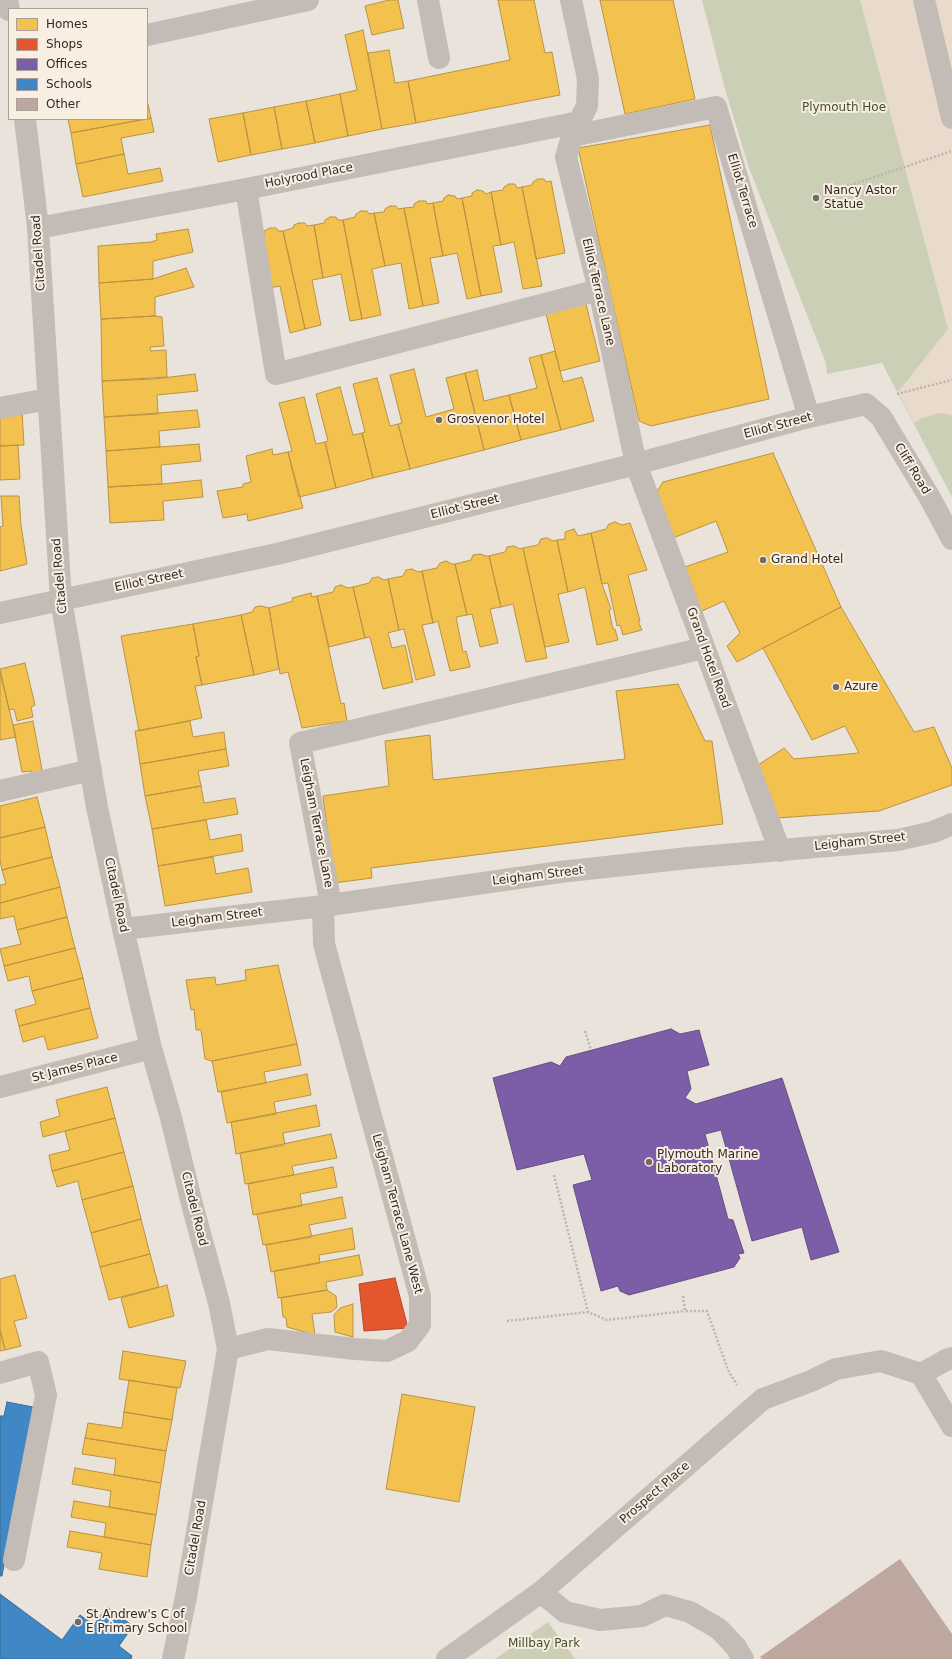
<!DOCTYPE html>
<html>
<head>
<meta charset="utf-8">
<style>
	body { margin:0 }
	#map { position:relative; width:952px; height:1659px; overflow:hidden; background:#eae3dc; font-family:"DejaVu Sans",sans-serif }
	canvas { display:block }
	.legend { position:absolute; left:8px; top:8px; width:140px; height:112px; box-sizing:border-box; background:#f8eee2; border:1px solid #a99f96; margin:0; padding:5px 7px; list-style:none; font-size:12px; color:#332925 }
	.legend li { display:flex; align-items:center; gap:8px; height:20px }
	.legend b { width:20px; border:1px solid #a99f96 }
</style>
</head>
<body>
<div id="map">
<canvas width="952" height="1659"></canvas>
<ul class="legend">
<li><b style="height:11px;background:#f2c14e"></b>Homes</li>
<li><b style="height:11px;background:#e4572e"></b>Shops</li>
<li><b style="height:11px;background:#7b5ea7"></b>Offices</li>
<li><b style="height:11px;background:#3f88c5"></b>Schools</li>
<li><b style="height:11px;background:#bea79e"></b>Other</li>
</ul>
</div>
<script>
const c = document.querySelector('canvas').getContext('2d');
c.lineJoin = 'round';
function fillPath(path, color) { c.fillStyle = color; c.fill(path, 'evenodd'); }
const shape = rows => new Path2D(rows.map(r => 'M' + r).join(''));
function stroke(path, color, width, dash) { c.strokeStyle = color; c.lineWidth = width; c.lineCap = dash ? 'butt' : 'round'; c.setLineDash(dash || []); c.stroke(path); }
function drawText(font, color, halo, rows, align = 'center') {
  c.font = font + ' "DejaVu Sans",sans-serif'; c.lineWidth = 4; c.setLineDash([]); c.textBaseline = 'middle'; c.strokeStyle = halo; c.fillStyle = color; for (const [text, x, y, turn = 0] of rows) {
    c.save(); c.translate(x, y); c.rotate((+turn || 0) * Math.PI / 180); c.textAlign = isNaN(turn) ? turn : align; if (halo) c.strokeText(text, 0, 0); c.fillText(text, 0, 0); c.restore();
  }
}
fillPath(shape([
	[702,0,952,0,952,497,882,363,827,374,826,363,749,168,725,89],
	[548,1622,575,1659,495,1659]
]), '#cbcfb6');
fillPath(shape([
	[860,0,952,0,952,415,940,413,922,418,914,423,898,392,948,329]
]), '#e9dbcb');
const homes = shape([
	[389,0,398,0,404,28,372,35,365,6,389,0],
	[498,0,534,0,545,53,552,52,560,95,416,123,408,81,510,60,498,0],
	[600,0,673,0,695,99,625,114,600,0],
	[363,30,382,129,348,136,340,94,357,90,345,35,363,30],
	[389,50,395,83,408,81,416,123,382,129,368,53,389,50],
	[340,94,348,136,315,143,306,101,340,94],
	[306,101,315,143,282,149,274,107,306,101],
	[147,104,148,104,151,118,147,119,147,104],
	[274,107,282,149,251,155,243,113,274,107],
	[243,113,251,155,218,162,209,119,243,113],
	[151,118,154,132,121,138,124,154,76,164,71,133,151,118],
	[68,119,146,119,71,133,68,119],
	[710,125,769,399,651,426,639,421,578,148,710,125],
	[124,154,128,174,160,168,163,181,83,197,76,164,124,154],
	[538,179,544,179,546,182,551,181,565,253,536,259,522,187,532,185,533,182,538,179],
	[509,184,515,184,517,188,522,187,542,286,523,289,514,242,501,245,491,192,503,190,504,187,509,184],
	[477,190,483,191,486,194,491,192,501,245,493,246,502,292,481,296,462,198,472,196,472,193,477,190],
	[448,195,455,196,457,199,462,198,481,296,467,299,457,253,443,256,433,203,443,201,444,198,448,195],
	[419,201,426,201,427,204,433,203,443,256,430,258,439,303,423,306,404,208,414,207,414,204,419,201],
	[390,206,396,206,398,209,404,208,423,306,409,309,401,263,385,266,374,213,384,212,385,209,390,206],
	[361,211,367,211,369,214,374,213,385,266,372,269,381,315,362,319,343,220,355,217,356,214,361,211],
	[330,217,336,217,338,220,343,220,362,319,350,321,341,274,323,278,314,225,324,223,325,220,330,217],
	[299,223,305,223,307,226,314,225,323,278,312,280,321,325,305,329,283,231,293,228,294,225,299,223],
	[270,228,276,228,278,231,283,231,305,329,290,333,280,286,264,289,264,231,270,228],
	[188,229,193,252,153,261,153,279,99,283,98,246,151,242,157,240,156,234,188,229],
	[186,268,194,287,155,297,155,316,101,319,99,283,153,279,186,268],
	[585,300,600,361,560,371,545,310,585,300],
	[155,316,162,317,164,346,150,347,151,351,166,350,167,377,102,381,101,319,155,316],
	[555,351,563,382,582,377,594,421,561,430,541,355,555,351],
	[541,355,561,430,521,440,509,395,537,388,529,358,541,355],
	[414,369,426,417,454,409,446,378,465,373,484,450,410,469,398,424,402,423,390,375,414,369],
	[477,370,484,401,509,395,521,440,484,450,465,373,477,370],
	[195,374,198,391,157,395,158,414,104,417,102,381,155,379,195,374],
	[377,378,390,426,398,424,410,469,373,478,362,433,365,432,353,384,377,378],
	[340,387,353,435,362,433,373,478,336,488,325,442,328,441,316,394,340,387],
	[304,397,316,444,325,442,336,488,299,497,288,452,292,451,279,403,304,397],
	[22,410,24,445,0,446,0,411,22,410],
	[197,410,200,427,159,431,160,447,106,451,104,417,197,410],
	[199,444,201,461,161,465,162,484,108,487,106,451,199,444],
	[18,445,20,479,0,480,0,446,18,445],
	[272,449,273,455,288,452,303,508,248,521,247,514,223,518,217,491,243,487,243,484,251,482,246,456,272,449],
	[773,453,841,607,737,662,727,646,740,633,724,601,702,611,682,568,728,552,716,521,673,538,656,493,663,482,773,453],
	[201,480,203,497,163,501,164,520,110,523,108,487,162,484,201,480],
	[1,496,19,496,21,525,27,564,0,571,0,527,3,526,1,496],
	[615,522,622,525,630,523,647,570,628,575,640,621,638,621,642,630,623,635,620,625,617,626,608,583,602,584,591,533,606,529,609,524,615,522],
	[574,529,578,536,591,533,602,584,611,609,609,610,613,629,615,629,618,640,597,645,585,587,568,592,557,540,565,539,565,532,574,529],
	[547,538,553,541,557,540,568,592,558,594,569,642,545,647,523,548,538,545,541,539,547,538],
	[514,546,520,549,523,548,547,658,526,662,513,604,501,607,489,556,505,552,507,547,514,546],
	[480,554,486,556,489,556,501,607,490,609,498,643,480,647,472,614,467,615,455,564,471,560,473,555,480,554],
	[446,561,452,564,455,564,467,615,456,617,463,652,466,651,470,667,450,671,438,621,433,623,422,571,437,568,440,563,446,561],
	[412,569,418,572,422,571,433,623,422,625,435,675,416,680,404,629,399,630,388,579,403,576,406,570,412,569],
	[378,577,384,580,388,579,399,630,388,633,392,648,405,645,413,682,383,689,370,637,365,638,353,587,369,583,372,578,378,577],
	[341,585,348,588,353,587,365,638,329,647,317,596,333,592,335,587,341,585],
	[311,593,312,597,317,596,341,704,344,703,347,721,302,728,288,672,280,674,269,608,293,601,292,598,311,593],
	[261,606,269,608,279,669,254,675,241,615,252,612,255,607,261,606],
	[841,607,914,732,934,727,952,768,952,785,879,811,777,818,758,765,784,748,794,759,859,753,845,726,812,740,763,648,841,607],
	[241,615,254,675,202,685,196,657,199,656,193,624,241,615],
	[193,624,199,656,196,657,202,685,195,686,202,718,139,731,121,636,193,624],
	[25,663,35,705,31,707,33,717,17,721,14,709,9,710,0,669,25,663],
	[0,672,16,737,0,740,0,672],
	[678,684,705,741,712,741,723,824,371,868,372,878,334,883,323,796,389,786,385,741,430,735,433,780,625,759,616,691,678,684],
	[33,721,43,775,32,777,31,771,22,772,13,725,33,721],
	[190,721,193,737,224,732,226,749,140,764,135,731,190,721],
	[226,749,229,766,198,771,201,786,145,796,140,764,226,749],
	[201,786,204,803,235,798,238,814,152,829,145,796,201,786],
	[37,797,45,827,0,838,0,806,37,797],
	[206,820,210,840,241,834,243,851,158,866,152,829,206,820],
	[45,827,52,857,2,870,0,861,0,838,45,827],
	[52,857,60,887,0,903,0,885,6,884,2,870,52,857],
	[213,857,216,874,248,868,252,892,165,906,158,866,213,857],
	[60,887,67,917,17,930,14,916,0,919,0,903,60,887],
	[67,917,75,948,4,966,0,949,21,944,17,930,67,917],
	[75,948,83,978,32,991,29,976,8,981,4,966,75,948],
	[278,965,297,1044,212,1061,205,1059,201,1030,196,1030,194,1009,191,1010,186,980,215,977,216,985,246,980,245,970,278,965],
	[83,978,90,1008,19,1026,15,1010,36,1004,32,991,83,978],
	[90,1008,98,1038,48,1050,44,1036,23,1042,19,1026,90,1008],
	[297,1044,301,1065,264,1072,266,1083,218,1092,212,1061,297,1044],
	[307,1074,311,1095,274,1102,276,1114,227,1123,221,1092,307,1074],
	[107,1087,115,1118,43,1137,40,1122,60,1116,56,1100,107,1087],
	[316,1105,320,1126,283,1133,285,1145,236,1154,231,1122,316,1105],
	[115,1118,124,1152,52,1171,49,1155,70,1150,65,1131,115,1118],
	[331,1134,337,1158,292,1166,294,1175,245,1184,240,1153,331,1134],
	[124,1152,133,1186,82,1200,78,1181,57,1187,52,1171,124,1152],
	[333,1167,337,1187,300,1194,302,1206,253,1215,248,1184,333,1167],
	[133,1186,141,1219,91,1233,82,1200,133,1186],
	[342,1197,346,1218,309,1225,312,1237,263,1245,257,1214,342,1197],
	[141,1219,150,1254,100,1267,91,1233,141,1219],
	[352,1228,355,1249,319,1255,320,1263,271,1272,266,1245,352,1228],
	[150,1254,159,1287,109,1300,100,1267,150,1254],
	[359,1255,363,1275,326,1282,327,1290,278,1298,274,1271,359,1255],
	[15,1275,27,1318,14,1321,21,1346,5,1350,0,1330,0,1279,15,1275],
	[167,1285,174,1316,129,1328,121,1298,167,1285],
	[327,1290,336,1296,337,1307,331,1312,312,1314,315,1335,287,1327,286,1318,283,1317,281,1298,327,1290],
	[353,1304,353,1337,335,1332,334,1315,340,1308,353,1304],
	[0,1330,5,1350,0,1351,0,1330],
	[123,1351,186,1361,180,1388,119,1379,123,1351],
	[129,1380,177,1388,172,1420,124,1412,129,1380],
	[402,1394,475,1407,459,1502,386,1489,402,1394],
	[124,1412,172,1420,166,1451,85,1438,88,1423,122,1428,124,1412],
	[85,1438,166,1451,161,1483,114,1475,116,1459,82,1454,85,1438],
	[75,1468,161,1483,156,1515,109,1507,111,1491,72,1484,75,1468],
	[74,1501,156,1515,151,1545,104,1537,106,1523,71,1517,74,1501],
	[70,1531,151,1545,147,1577,99,1569,102,1553,67,1547,70,1531]
]);
fillPath(homes, '#f2c14e');
stroke(homes, '#b99342', 1);
const shops = shape([
	[395,1278,408,1328,364,1331,359,1284,395,1278]
]);
fillPath(shops, '#e4572e');
stroke(shops, '#af492b', 1);
const offices = shape([
	[671,1029,680,1034,699,1030,709,1065,687,1071,691,1089,685,1098,696,1104,782,1078,839,1252,811,1260,802,1227,752,1241,721,1130,705,1134,728,1219,733,1220,744,1253,738,1254,740,1258,734,1267,629,1295,620,1291,618,1286,601,1291,573,1185,592,1180,584,1154,517,1170,493,1078,551,1062,560,1066,566,1057,671,1029]
]);
fillPath(offices, '#7b5ea7');
stroke(offices, '#654e80', 1);
const schools = shape([
	[7,1402,33,1407,2,1576,0,1576,0,1416,4,1416,7,1402],
	[0,1594,62,1640,80,1615,94,1625,107,1607,133,1626,119,1646,132,1656,131,1659,0,1659,0,1594]
]);
fillPath(schools, '#3f88c5');
stroke(schools, '#3b6c95', 1);
fillPath(shape([
	[900,1559,952,1634,952,1659,762,1659,760,1657]
]), '#bea79e');
stroke(shape([
	[824,194,952,151],
	[897,394,952,380],
	[585,1031,591,1050],
	[554,1175,588,1312,607,1320,685,1311],
	[683,1296,685,1311,707,1311,728,1370,737,1385],
	[507,1321,588,1312]
]), '#bcb4ae', 2.5, [2, 2]);
stroke(shape([
	[7,0,9,10],
	[428,0,439,58],
	[571,0,588,79,587,106,572,136,566,157,599,290,636,464,780,851],
	[924,0,952,118],
	[147,35,308,0],
	[25,119,38,228,61,600,97,807,123,929,151,1048,171,1118,193,1208,219,1303,228,1349,186,1597,173,1659],
	[572,136,716,107,809,417],
	[246,189,276,374,599,290],
	[38,228,246,189,579,122],
	[0,408,48,399],
	[0,613,277,554,636,464,809,417,866,404,881,417,930,498,952,539],
	[0,791,91,770],
	[331,904,300,743,704,648],
	[123,929,323,906,560,872,688,858,898,840,933,832,952,824],
	[0,1087,151,1048],
	[228,1349,268,1339,355,1349,387,1351,408,1341,420,1325,420,1296,324,944,323,906],
	[0,1373,38,1362,46,1395,14,1560],
	[921,1374,946,1360,952,1358],
	[541,1592,565,1612,600,1620,642,1616,665,1605,690,1612,719,1629,736,1647,743,1659],
	[447,1659,541,1592,763,1399,811,1381,836,1369,881,1361,921,1374,952,1426]
]), '#c3bcb6', 22);
for (const [x, y, r, color] of [
	[816,198,4,"#736a65"],
	[439,420,4,"#736a65"],
	[763,560,4,"#736a65"],
	[836,687,4,"#736a65"],
	[649,1162,4,"#736a65"],
	[78,1622,4,"#736a65"]
]) { const dot = new Path2D(); dot.arc(x, y, r, 0, 2 * Math.PI); c.fillStyle = color; c.fill(dot); stroke(dot, '#f8eee2', 1.5); }
drawText('12px', '#435129', '#f8eee2', [
	["Plymouth Hoe",844,108],
	["Millbay Park",544,1644]
]);
drawText('12px', '#332925', '#f8eee2', [
	["Holyrood Place",309,176,-11],
	["Elliot Terrace",742,191,73],
	["Citadel Road",39,253,-94],
	["Elliot Terrace Lane",598,292,77],
	["Elliot Street",778,426,-15],
	["Cliff Road",912,469,59],
	["Elliot Street",465,507,-14],
	["Citadel Road",60,576,-95],
	["Elliot Street",149,581,-12],
	["Grand Hotel Road",708,658,70],
	["Leigham Terrace Lane",316,823,79],
	["Leigham Street",860,842,-6],
	["Leigham Street",538,876,-7],
	["Citadel Road",116,895,78],
	["Leigham Street",217,918,-7],
	["St James Place",75,1068,-14],
	["Citadel Road",194,1209,76],
	["Leigham Terrace Lane West",397,1214,75],
	["Prospect Place",655,1493,-41],
	["Citadel Road",196,1538,-80]
]);
drawText('12px', '#332925', '#f8eee2', [
	["Nancy Astor",824,191],
	["Statue",824,205],
	["Grosvenor Hotel",447,420],
	["Grand Hotel",771,560],
	["Azure",844,687],
	["Plymouth Marine",657,1155],
	["Laboratory",657,1169],
	["St Andrew's C of",86,1615],
	["E Primary School",86,1629]
], 'left');
</script>
</body>
</html>
